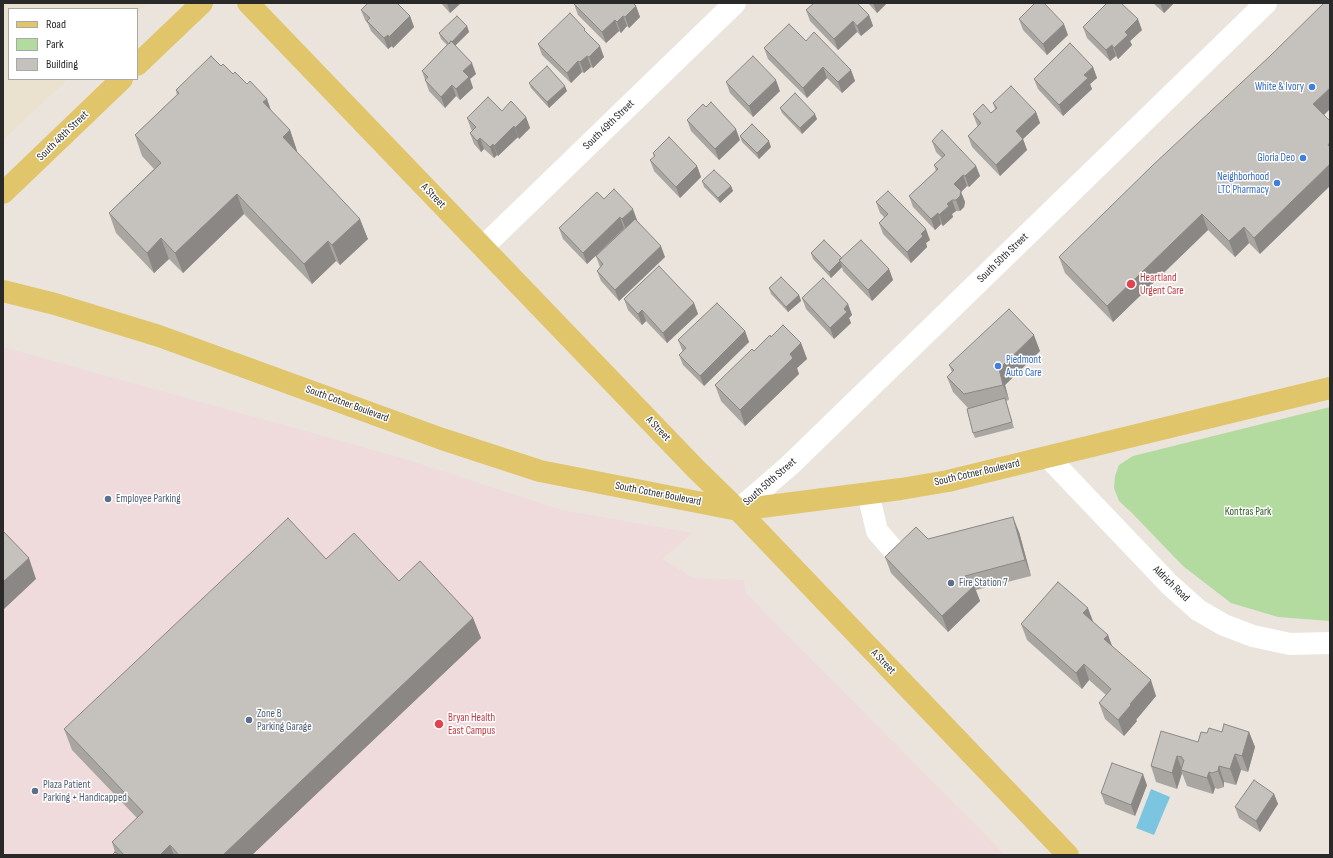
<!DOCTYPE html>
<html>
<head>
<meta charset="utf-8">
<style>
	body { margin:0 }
	#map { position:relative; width:1333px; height:858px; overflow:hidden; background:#eae4dd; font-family:"Sofia Sans Condensed",sans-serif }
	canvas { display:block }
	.frame { position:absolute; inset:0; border:4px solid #292929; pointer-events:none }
	.legend { position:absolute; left:8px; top:8px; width:130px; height:72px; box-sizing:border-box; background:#fff; border:1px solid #a9a9a9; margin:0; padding:5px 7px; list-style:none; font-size:12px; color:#292929 }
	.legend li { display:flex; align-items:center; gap:8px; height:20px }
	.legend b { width:20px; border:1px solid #a9a9a9 }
</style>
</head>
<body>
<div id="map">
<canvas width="1333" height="858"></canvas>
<div class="frame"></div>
<ul class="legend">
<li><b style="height:5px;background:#e0c56b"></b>Road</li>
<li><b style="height:11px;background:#b3da9f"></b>Park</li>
<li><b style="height:11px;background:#c5c1bc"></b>Building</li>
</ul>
</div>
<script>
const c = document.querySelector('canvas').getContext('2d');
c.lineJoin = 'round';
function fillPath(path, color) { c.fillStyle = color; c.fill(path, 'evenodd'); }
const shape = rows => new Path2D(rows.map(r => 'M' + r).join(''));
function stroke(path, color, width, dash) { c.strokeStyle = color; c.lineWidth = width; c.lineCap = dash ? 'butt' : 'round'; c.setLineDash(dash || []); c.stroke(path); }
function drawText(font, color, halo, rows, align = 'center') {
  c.font = font + ' "Sofia Sans Condensed",sans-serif'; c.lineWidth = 3; c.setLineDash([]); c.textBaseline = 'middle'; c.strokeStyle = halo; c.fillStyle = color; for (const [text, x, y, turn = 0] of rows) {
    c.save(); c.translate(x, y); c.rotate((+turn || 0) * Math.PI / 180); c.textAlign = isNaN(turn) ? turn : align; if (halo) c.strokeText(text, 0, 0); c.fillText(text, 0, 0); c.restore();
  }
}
fillPath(shape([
	[3,3,147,3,137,13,137,9,9,9,9,79,68,79,3,140]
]), '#eae1ce');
fillPath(shape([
	[3,347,402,458,562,510,693,533,662,559,694,578,744,580,746,593,1005,855,3,855]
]), '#f0dbdc');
fillPath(shape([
	[1330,407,1330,621,1278,617,1231,603,1183,566,1132,513,1119,501,1114,488,1115,476,1119,465,1133,456]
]), '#b3da9f');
fillPath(shape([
	[1151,789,1170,797,1154,835,1136,828]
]), '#7bc5e0');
stroke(shape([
	[483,247,735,3],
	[1048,457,1169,584,1198,610,1224,625,1253,636,1290,644,1330,643],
	[868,493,877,531,903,561],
	[738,510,789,466,1266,3]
]), '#fff', 22);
stroke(shape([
	[248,3,695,468,738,510,1068,855],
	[137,65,202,3],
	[3,193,122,79],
	[3,291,55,304,159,336,442,439,540,471,738,510,901,489,948,481,1330,388]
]), '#e0c56b', 22);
fillPath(shape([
	[441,3,461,3,450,13],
	[868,3,887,3,877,13],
	[1153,3,1174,3,1164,13],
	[574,4,636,6,640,17,629,28,627,26,621,33,619,31,606,43,578,15],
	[361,10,410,16,414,27,393,48,392,46,388,49,371,31,368,24,365,20],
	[806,10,869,15,873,26,861,36,857,32,838,50,810,21],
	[1019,19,1068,35,1047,55,1023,30],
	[467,26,469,32,455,45,476,74,470,79,473,88,460,100,456,96,445,108,429,91,422,71,447,45,441,39,439,33],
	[1083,27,1142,30,1130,41,1132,45,1118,59,1116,56,1110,61,1087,38],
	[587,34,604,57,593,68,591,67,584,73,582,72,571,83,542,55,538,44],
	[806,41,851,70,855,81,842,93,827,78,807,98,768,59,764,48],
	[221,66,267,99,271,111,290,130,297,151,296,152,368,239,340,265,336,261,312,284,244,214,183,273,169,259,154,273,116,233,109,213,154,169,142,156,135,135,177,95,176,90],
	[1093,67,1097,78,1090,84,1092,89,1063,116,1038,89,1034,79],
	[726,82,780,91,753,117,730,93],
	[529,83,567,91,549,108,531,88],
	[993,103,1036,112,1040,123,1023,139,1027,150,1000,176,972,147,968,136,978,126,977,125,973,114,991,113,995,109],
	[780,108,817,119,802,134,782,113],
	[502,111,526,117,530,128,519,139,518,137,498,156,497,155,494,158,484,149,481,152,474,144,470,133,472,131,471,129,467,118],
	[1324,115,1260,254,1249,243,1235,257,1208,230,1113,322,1065,273,1059,257],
	[687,120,740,140,719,160,691,131],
	[740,136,771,147,759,159,742,142],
	[932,141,976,166,980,176,969,187,967,186,961,192,965,202,964,207,960,211,956,211,952,214,953,217,943,226,941,224,935,230,913,207,909,196,936,171,934,165,942,158,936,152],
	[653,153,697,166,701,177,680,198,654,171,650,160,654,157],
	[702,181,731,186,733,191,720,203,704,187],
	[604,199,637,220,665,257,619,301,601,281,597,271,600,267,596,256,625,229,587,264,563,239,559,228],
	[876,202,930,240,926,243,927,247,911,263,883,234,879,223,884,217,880,213],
	[811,253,842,258,889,269,893,280,872,301,843,271,842,267,831,278,813,259],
	[769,288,799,295,801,301,788,312,771,294],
	[802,298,848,304,852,315,849,318,851,323,834,339,806,309],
	[624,299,694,303,698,314,667,343,646,321,642,325,628,310],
	[745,331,749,342,704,386,683,365,679,355,683,352,678,340],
	[801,343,807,359,797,368,799,374,745,426,721,401,715,385,754,351],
	[1040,351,1005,385,1009,400,1006,401,1014,428,975,438,973,433,968,408,953,392,947,377,952,372,949,365],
	[1019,532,1031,576,976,590,980,601,948,632,891,573,885,557,928,539],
	[326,559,399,581,473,618,481,638,252,855,112,855,115,852,112,842,137,818,72,750,64,729],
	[1093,622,1108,635,1112,647,1156,696,1136,720,1137,721,1124,736,1105,719,1099,703,1106,695,1089,680,1082,689,1027,640,1021,624],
	[1222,732,1249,732,1255,747,1248,772,1241,770,1236,785,1224,782,1224,787,1218,789,1215,788,1213,794,1187,786,1182,773,1177,789,1156,782,1151,766,1198,742],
	[1147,785,1135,816,1105,804,1101,793],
	[1274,794,1278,804,1260,832,1239,818,1235,807]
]), '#a9a6a2');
fillPath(shape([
	[447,3,461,3,450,13],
	[873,3,887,3,877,13],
	[1160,3,1174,3,1164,13],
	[636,6,640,17,629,28,625,17],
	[869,15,873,26,861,36,857,26],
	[410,16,414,27,393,48,389,37],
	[623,16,627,26,621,33,617,22],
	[1138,19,1142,30,1130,41,1132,45,1118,59,1114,48,1125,32],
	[615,20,619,31,606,43,602,32],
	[853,21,857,32,838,50,834,39],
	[1064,24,1068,35,1047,55,1043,44],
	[467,26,469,32,451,50,449,44],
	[388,35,392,46,388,49,384,38],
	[1112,45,1116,56,1110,61,1106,50],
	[600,46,604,57,593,68,589,57],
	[587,56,591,67,584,73,580,62],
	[578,61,582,72,571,83,567,73],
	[472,63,476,74,470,79,473,88,460,100,456,89,463,71],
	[823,67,827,78,807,98,803,88],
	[1093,67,1097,78,1090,84,1092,89,1063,116,1059,105,1084,75],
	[851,70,855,81,842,93,838,82],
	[776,80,780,91,753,117,749,106],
	[452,85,456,96,445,108,441,97],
	[565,86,567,91,549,108,547,102],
	[1330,88,1330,109,1319,120,1313,104],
	[267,99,274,119,263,102],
	[1036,112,1040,123,1023,139,1027,150,1000,176,996,165,1016,131],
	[815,114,817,119,802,134,800,128],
	[526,117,530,128,519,139,515,128],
	[514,126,518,137,498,156,494,146],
	[736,129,740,140,719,160,715,149],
	[290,130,297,151,290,158,283,137],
	[480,138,484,149,481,152,477,141],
	[769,141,771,147,759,159,757,153],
	[493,144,497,155,494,158,490,147],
	[1330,164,1330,186,1260,254,1254,238],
	[697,166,701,177,680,198,676,187],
	[976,166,980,176,969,187,965,176],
	[963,175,967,186,961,192,965,202,964,207,960,211,956,200,954,184],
	[731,186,733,191,720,203,718,198],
	[237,194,244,214,183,273,175,253],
	[952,200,956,211,952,214,953,217,943,226,939,215,947,204],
	[633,209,637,220,626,230,622,219],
	[938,213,941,224,935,230,931,219],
	[1202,214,1208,230,1113,322,1107,306],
	[620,217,624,228,587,264,583,253],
	[360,219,368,239,340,265,332,245],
	[1244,227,1249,243,1235,257,1229,241],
	[926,229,930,240,926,243,927,247,911,263,907,252,921,234],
	[161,238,169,259,154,273,147,253],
	[328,241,336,261,312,284,304,264],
	[661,246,665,257,619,301,615,290],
	[840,261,842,267,831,278,829,272],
	[889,269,893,280,872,301,868,290],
	[799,295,801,301,788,312,786,307],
	[694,303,698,314,667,343,663,333],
	[848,304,852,315,849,318,851,323,834,339,830,328,844,309],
	[642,310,646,321,642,325,638,314],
	[745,331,749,342,704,386,700,376],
	[1034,335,1040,351,1005,385,1009,400,1003,385,999,369],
	[801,343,807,359,797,368,799,374,745,426,740,410,790,354],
	[1013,517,1019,532,1031,576,1025,560],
	[29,558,36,579,3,610,3,582],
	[974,586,980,601,948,632,942,616],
	[1088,608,1094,624,1083,613],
	[473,618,481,638,252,855,223,855],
	[1108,635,1114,651,1104,639],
	[1084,664,1089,680,1082,689,1076,673],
	[1151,680,1156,696,1136,720,1137,721,1124,736,1118,720,1130,704],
	[1249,732,1255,747,1248,772,1242,756],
	[1235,754,1241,770,1236,785,1230,769],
	[1177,756,1182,770,1181,770,1182,773,1177,789,1172,773],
	[1219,766,1224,782,1224,787,1218,771],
	[1209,772,1215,788,1213,794,1207,778],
	[1143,774,1147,785,1135,816,1131,805],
	[1274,794,1278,804,1260,832,1256,821],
	[170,845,174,855,160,855]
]), '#8a8784');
const building = shape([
	[368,3,397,3,410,16,389,37,388,35,384,38,367,21,370,18,361,10,368,3],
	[575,3,633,3,636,6,625,17,623,16,617,22,615,20,602,32,574,4,575,3],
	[814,3,857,3,869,15,857,26,853,21,834,39,806,10,814,3],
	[1035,3,1044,3,1064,24,1043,44,1019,19,1035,3],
	[1107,3,1121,3,1138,19,1125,32,1128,35,1114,48,1112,45,1106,50,1083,27,1107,3],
	[1324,3,1330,3,1330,88,1313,104,1330,121,1330,142,1328,145,1330,147,1330,164,1254,238,1244,227,1229,241,1202,214,1107,306,1059,257,1154,164,1269,57,1324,3],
	[570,13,585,29,584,30,600,46,589,57,587,56,580,62,578,61,567,73,538,44,570,13],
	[457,16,467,26,452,42,451,41,449,44,439,33,457,16],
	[789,24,806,41,814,32,851,70,838,82,823,67,803,88,764,48,789,24],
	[451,41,472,63,463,71,469,77,456,89,452,85,441,97,425,80,428,77,422,71,451,41],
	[1070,43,1093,67,1084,75,1088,78,1059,105,1034,79,1070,43],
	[211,56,221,66,223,64,233,74,235,72,247,84,250,81,267,99,263,102,290,130,283,137,360,219,332,245,328,241,304,264,237,194,175,253,161,238,147,253,109,213,161,163,135,135,179,93,176,90,211,56],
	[753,56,776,80,749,106,726,82,753,56],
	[547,66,565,86,547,102,529,83,547,66],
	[1011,86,1036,112,1016,131,1023,139,996,165,968,136,981,123,973,114,983,104,991,113,997,108,993,103,1011,86],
	[795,93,815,114,800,128,780,108,795,93],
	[488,97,502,111,511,101,526,117,515,128,514,126,494,146,493,144,490,147,480,138,477,141,470,133,476,127,467,118,488,97],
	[711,102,736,129,715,149,687,120,703,104,706,107,711,102],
	[752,124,769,141,757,153,740,136,752,124],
	[942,130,976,166,965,176,963,175,954,184,961,191,960,196,956,200,952,200,947,204,949,206,939,215,938,213,931,219,909,196,938,169,934,165,945,155,932,141,942,130],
	[669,137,697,166,676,187,650,160,655,156,653,153,669,137],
	[714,170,731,186,718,198,702,181,714,170],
	[614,189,633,209,622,219,620,217,583,253,559,228,597,192,604,199,614,189],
	[888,191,926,229,921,234,923,236,907,252,879,223,888,214,876,202,888,191],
	[635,219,661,246,615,290,597,271,603,264,596,256,635,219],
	[824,240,842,258,839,260,840,261,829,272,811,253,824,240],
	[861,240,889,269,868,290,839,260,861,240],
	[659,266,694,303,663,333,642,310,638,314,624,299,659,266],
	[781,277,799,295,786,307,769,288,781,277],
	[823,278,848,304,844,309,847,312,830,328,802,298,823,278],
	[717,303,745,331,700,376,679,355,686,348,678,340,717,303],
	[1009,309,1034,335,999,369,1003,385,964,394,947,377,954,370,949,365,1009,309],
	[783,325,801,343,790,354,793,358,740,410,715,385,752,349,754,351,770,335,771,337,783,325],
	[1005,398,1012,422,973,433,967,409,1005,398],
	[1013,517,1025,560,965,576,974,586,942,616,885,557,916,527,928,539,1013,517],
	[288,518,326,559,354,533,399,581,420,561,473,618,223,855,179,855,170,845,160,855,124,855,112,842,143,812,64,729,288,518],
	[3,531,29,558,3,582,3,531],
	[1058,582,1088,608,1083,613,1108,635,1104,639,1151,680,1130,704,1131,705,1118,720,1099,703,1111,689,1084,664,1076,673,1021,624,1058,582],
	[1224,724,1249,732,1242,756,1235,754,1230,769,1219,766,1218,771,1212,773,1209,772,1207,778,1181,770,1184,760,1182,759,1182,757,1177,756,1172,773,1151,766,1161,731,1198,742,1201,732,1207,733,1209,728,1222,732,1224,724],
	[1112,763,1143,774,1131,805,1101,793,1112,763],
	[1254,780,1274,794,1256,821,1235,807,1254,780],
	[115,852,119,855,112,855,115,852]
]);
fillPath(building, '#c5c1bc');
stroke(building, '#8a8784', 1);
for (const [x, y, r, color] of [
	[1312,87,4,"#3f7fe0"],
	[1303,158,4,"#3f7fe0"],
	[1277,183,4,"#3f7fe0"],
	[1131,284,5,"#e0444e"],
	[998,366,4,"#3f7fe0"],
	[108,499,4,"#5c6f8a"],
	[951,583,4,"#5c6f8a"],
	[249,720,4,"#5c6f8a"],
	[439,724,5,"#e0444e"],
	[35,791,4,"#5c6f8a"]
]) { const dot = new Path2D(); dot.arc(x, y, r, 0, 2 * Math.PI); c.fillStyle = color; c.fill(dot); stroke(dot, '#fff', 1.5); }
drawText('11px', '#366cbe', '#fff', [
	["White & Ivory",1304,87],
	["Gloria Deo",1295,158],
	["Neighborhood",1269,177],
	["LTC Pharmacy",1269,190],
	["Piedmont",1006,360,"left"],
	["Auto Care",1006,373,"left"]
], 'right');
drawText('11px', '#292929', '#fff', [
	["South 49th Street",609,125,-44],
	["South 48th Street",63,136,-44],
	["A Street",433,196,46],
	["South 50th Street",1003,258,-44],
	["South Cotner Boulevard",347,404,20],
	["A Street",658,429,46],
	["South Cotner Boulevard",977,473,-13],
	["South 50th Street",770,482,-41],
	["South Cotner Boulevard",658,494,11],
	["Aldrich Road",1171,584,44],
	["A Street",883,662,46]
]);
drawText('11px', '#be3a42', '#fff', [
	["Heartland",1140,278],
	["Urgent Care",1140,291],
	["Bryan Health",448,718],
	["East Campus",448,731]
], 'left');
drawText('11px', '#4e5e75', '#fff', [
	["Employee Parking",116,499],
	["Fire Station 7",959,583],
	["Zone B",257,714],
	["Parking Garage",257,727],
	["Plaza Patient",43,785],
	["Parking + Handicapped",43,798]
], 'left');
drawText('11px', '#2e5d22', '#fff', [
	["Kontras Park",1248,512]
]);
</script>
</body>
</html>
